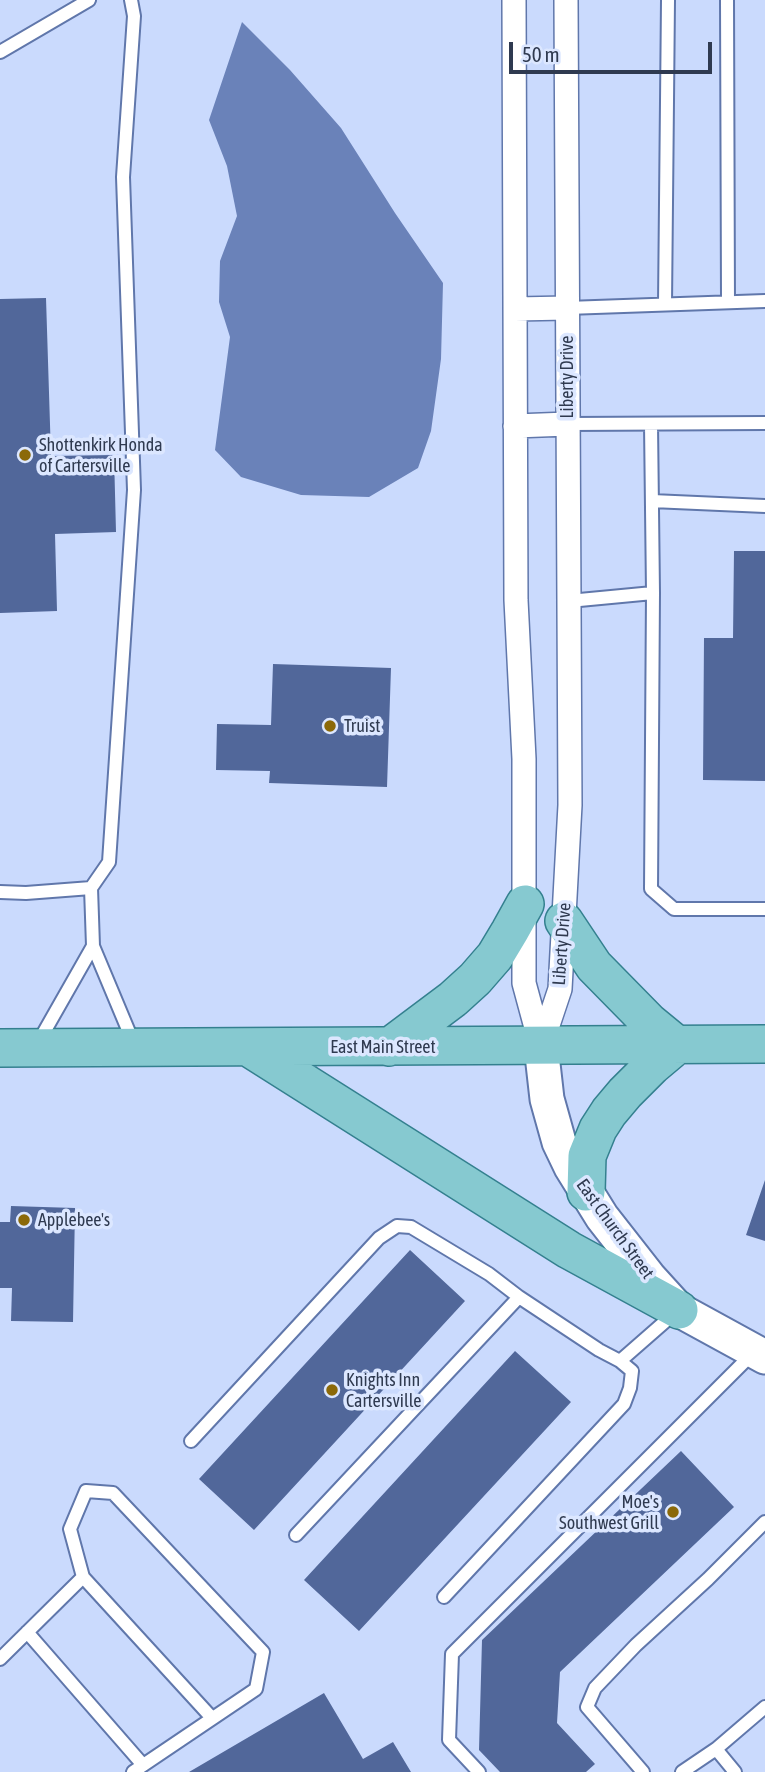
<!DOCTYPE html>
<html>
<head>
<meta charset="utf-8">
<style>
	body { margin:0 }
	#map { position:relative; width:765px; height:1772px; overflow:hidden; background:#cadafd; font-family:"Asap Condensed",sans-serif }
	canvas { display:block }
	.scale { position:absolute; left:509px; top:42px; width:203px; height:32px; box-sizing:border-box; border:4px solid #2f3a50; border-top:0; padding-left:9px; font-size:21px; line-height:24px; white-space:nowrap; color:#2f3a50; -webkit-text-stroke:5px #dce7ff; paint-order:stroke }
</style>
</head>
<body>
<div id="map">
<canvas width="765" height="1772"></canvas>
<div class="scale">50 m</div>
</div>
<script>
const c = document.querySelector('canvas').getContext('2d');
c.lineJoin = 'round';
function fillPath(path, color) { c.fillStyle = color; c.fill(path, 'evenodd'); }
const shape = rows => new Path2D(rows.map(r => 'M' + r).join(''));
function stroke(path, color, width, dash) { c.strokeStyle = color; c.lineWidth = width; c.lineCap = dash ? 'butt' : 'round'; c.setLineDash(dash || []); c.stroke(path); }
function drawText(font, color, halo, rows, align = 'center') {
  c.font = font + ' "Asap Condensed",sans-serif'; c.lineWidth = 7; c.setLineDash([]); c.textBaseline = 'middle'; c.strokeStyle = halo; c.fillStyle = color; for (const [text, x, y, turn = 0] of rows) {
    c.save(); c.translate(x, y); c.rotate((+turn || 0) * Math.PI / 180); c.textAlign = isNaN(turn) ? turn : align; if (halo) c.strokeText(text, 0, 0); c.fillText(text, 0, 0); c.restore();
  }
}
fillPath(shape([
	[242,22,290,70,341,128,395,213,443,283,441,359,431,431,418,468,369,497,301,495,241,477,215,450,230,337,219,302,220,261,237,216,227,166,209,120]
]), '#6a82b9');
fillPath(shape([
	[46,298,51,456,114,455,116,532,55,534,57,611,0,613,0,299],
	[734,551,765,551,765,781,703,780,704,638,733,638],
	[273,664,391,668,387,787,269,783,270,771,216,770,217,724,271,725],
	[765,1180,765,1241,746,1235],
	[11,1206,75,1208,73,1322,11,1321,12,1288,0,1288,0,1222,10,1222],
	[410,1250,465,1301,254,1530,199,1479],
	[515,1351,571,1402,359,1631,304,1580],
	[681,1451,734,1507,560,1672,557,1723,595,1764,586,1772,500,1772,479,1750,482,1640],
	[324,1693,363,1759,393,1742,411,1772,189,1772]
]), '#51679a');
const service = shape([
	[727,0,728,302],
	[0,52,89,0],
	[665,304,668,0],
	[567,308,765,301],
	[568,424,765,423],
	[651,424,653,593],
	[652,501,765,506],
	[569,601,653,593,651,889,674,909,765,909],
	[0,892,26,893,91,888],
	[93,946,91,888,109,862,134,490,123,177,134,16,131,0],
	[39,1041,93,946,134,1044],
	[191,1441,379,1238,397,1226,411,1227,489,1274,519,1297],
	[296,1535,519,1297,599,1350,620,1361,676,1312],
	[83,1577,212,1718],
	[444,1597,624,1404,630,1388,632,1371,620,1361],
	[27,1632,143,1765],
	[0,1659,83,1577,70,1529,86,1491,113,1493,263,1652,256,1689,133,1772],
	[716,1749,735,1772],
	[479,1772,449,1740,452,1654,752,1354],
	[643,1772,587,1707,595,1688,636,1645,708,1579,765,1522],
	[682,1772,716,1749,765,1707]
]);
const minor = shape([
	[514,0,516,600,524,759,524,983,541,1046],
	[515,309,567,308],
	[515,426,568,424],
	[541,1046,560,989,570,805,566,0]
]);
const secondary = shape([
	[541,1046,547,1099,559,1142,571,1167,602,1217,649,1277,679,1310,765,1357]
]);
const primary = shape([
	[564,921,594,966,649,1022,677,1045],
	[248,1047,569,1250,679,1310],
	[389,1047,453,999,475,979,495,956,510,931,525,904],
	[0,1048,765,1044],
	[586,1192,587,1156,598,1129,609,1112,625,1093,652,1066,677,1045]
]);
stroke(service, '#6077ab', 16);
stroke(minor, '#6077ab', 26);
stroke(secondary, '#6077ab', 37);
stroke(primary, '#34808f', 40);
stroke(service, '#fff', 12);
stroke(minor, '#fff', 23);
stroke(secondary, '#fff', 33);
stroke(primary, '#86c9d0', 37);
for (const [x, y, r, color] of [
	[25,455,7,"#8b6909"],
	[330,726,7,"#8b6909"],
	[24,1220,7,"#8b6909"],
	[332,1390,7,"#8b6909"],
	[673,1512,7,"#8b6909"]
]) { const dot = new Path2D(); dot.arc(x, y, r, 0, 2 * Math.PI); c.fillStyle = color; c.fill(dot); stroke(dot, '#dce7ff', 2.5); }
drawText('18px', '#2f3a50', '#dce7ff', [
	["Liberty Drive",567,377,-90],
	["Liberty Drive",562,944,-86],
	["East Main Street",383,1047],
	["East Church Street",615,1229,54]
]);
drawText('18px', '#2f3a50', '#dce7ff', [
	["Shottenkirk Honda",39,445],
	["of Cartersville",39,466],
	["Truist",344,726],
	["Applebee's",38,1220],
	["Knights Inn",346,1380],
	["Cartersville",346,1401],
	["Moe's",659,1502,"right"],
	["Southwest Grill",659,1523,"right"]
], 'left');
</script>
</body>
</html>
